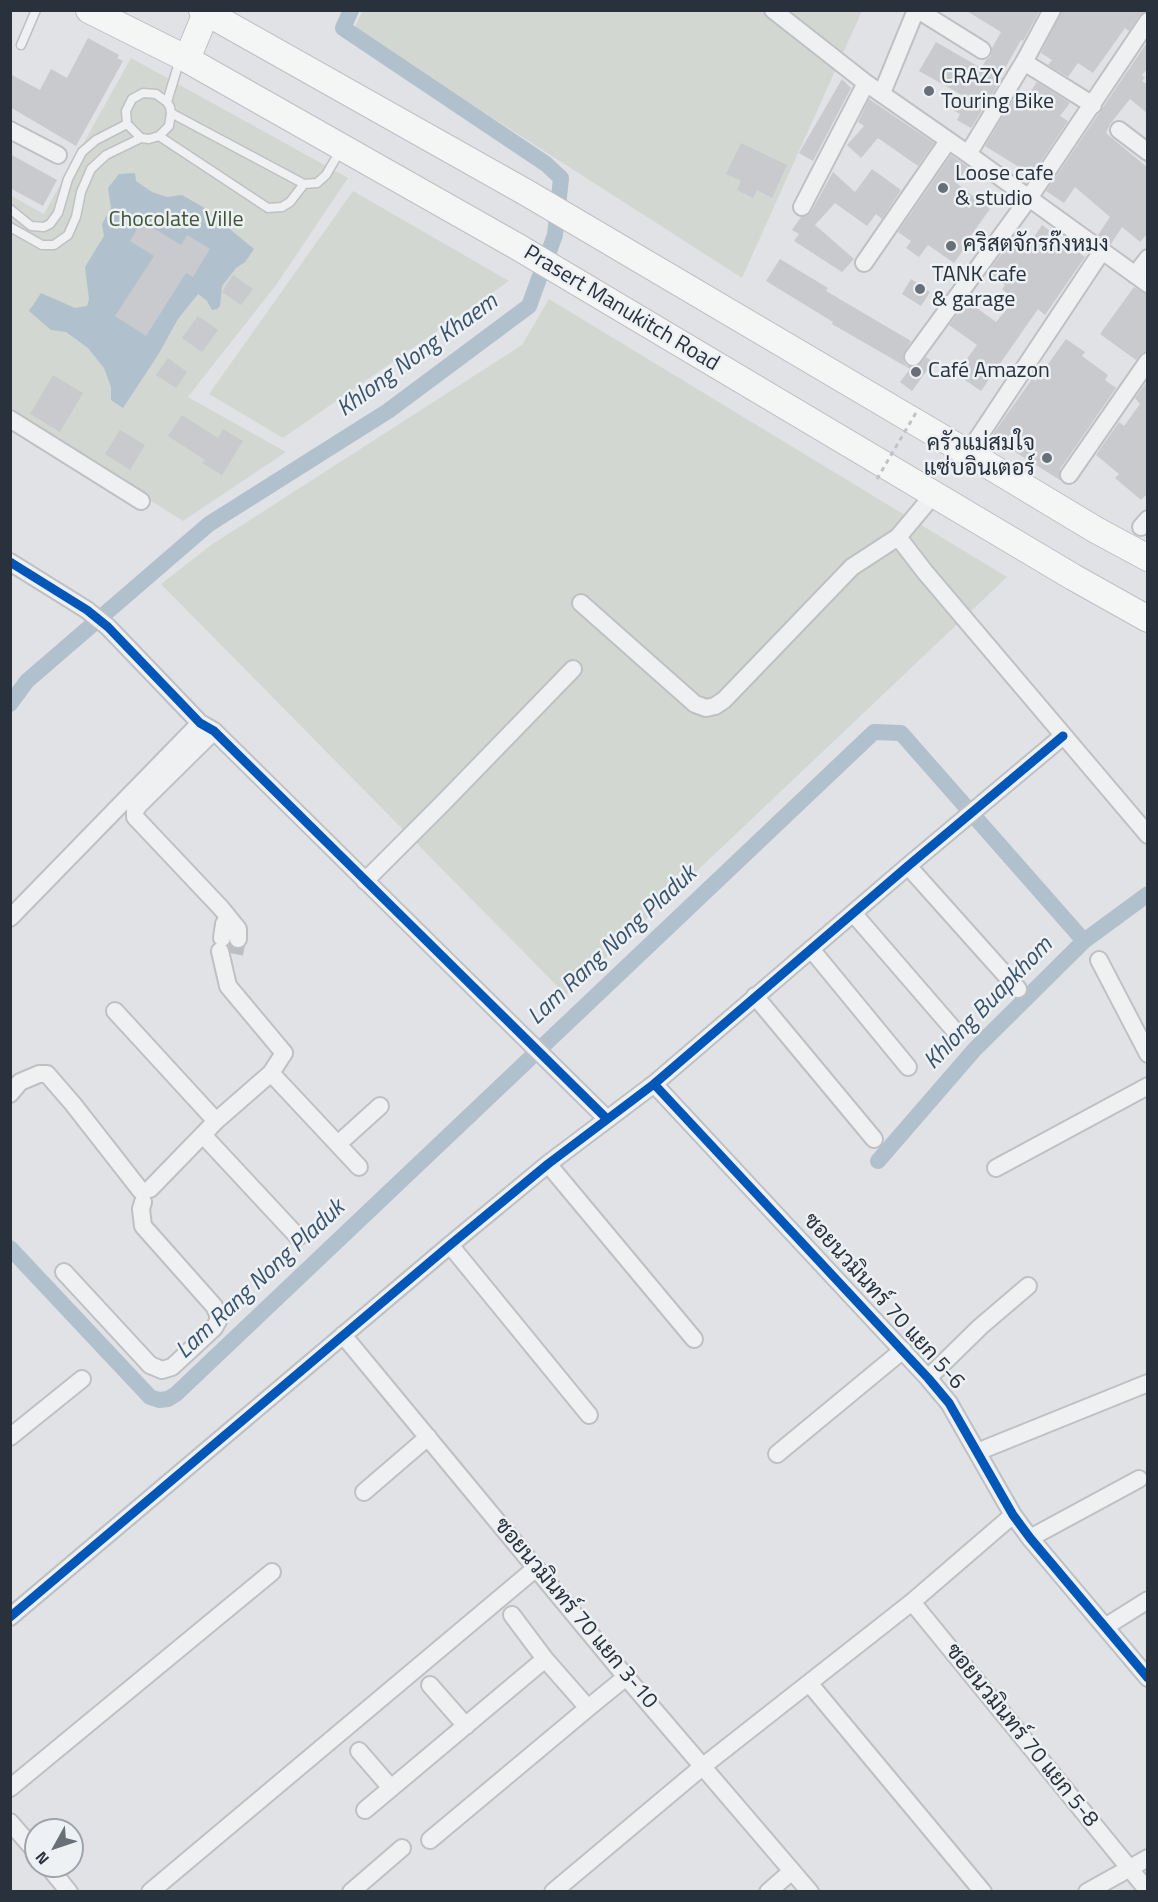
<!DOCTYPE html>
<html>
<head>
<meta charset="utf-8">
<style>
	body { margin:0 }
	#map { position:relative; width:1158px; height:1902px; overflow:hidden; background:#e0e2e5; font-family:"Titillium Web",sans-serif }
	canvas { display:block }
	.frame { position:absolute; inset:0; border:12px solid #29313c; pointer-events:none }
	.north { position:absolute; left:24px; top:1818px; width:60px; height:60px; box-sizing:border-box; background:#eef1f4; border:2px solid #9fa4aa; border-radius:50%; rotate:230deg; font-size:16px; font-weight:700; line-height:24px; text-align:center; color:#29313c }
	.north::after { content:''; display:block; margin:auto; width:21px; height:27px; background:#696f77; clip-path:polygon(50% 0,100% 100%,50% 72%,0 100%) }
</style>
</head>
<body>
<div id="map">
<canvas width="1158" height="1902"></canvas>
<div class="frame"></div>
<div class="north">N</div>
</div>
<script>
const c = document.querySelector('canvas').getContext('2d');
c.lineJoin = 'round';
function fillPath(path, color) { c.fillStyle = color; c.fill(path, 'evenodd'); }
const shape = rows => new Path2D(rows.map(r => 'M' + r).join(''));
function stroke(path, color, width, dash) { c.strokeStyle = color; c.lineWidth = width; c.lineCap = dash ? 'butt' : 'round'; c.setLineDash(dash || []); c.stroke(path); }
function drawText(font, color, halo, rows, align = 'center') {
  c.font = font + ' "Titillium Web",Sarabun,sans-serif'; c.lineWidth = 5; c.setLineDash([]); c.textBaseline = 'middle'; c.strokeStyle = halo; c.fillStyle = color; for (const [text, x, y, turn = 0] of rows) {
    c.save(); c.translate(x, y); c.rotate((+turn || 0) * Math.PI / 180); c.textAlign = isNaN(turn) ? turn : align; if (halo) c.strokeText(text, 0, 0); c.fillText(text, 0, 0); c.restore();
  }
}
fillPath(shape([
	[363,10,862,11,742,278,354,29],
	[131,58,348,178,276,285,188,397,286,452,183,521,11,413,10,195,44,214],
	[353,191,509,281,283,438,209,394],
	[549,299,1007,577,566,995,161,584,211,545,522,345]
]), '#d2d8d1');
fillPath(shape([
	[135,173,136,181,152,192,167,197,182,195,203,207,254,249,245,262,236,268,222,286,220,306,217,309,212,310,207,301,198,294,178,319,158,355,123,408,111,400,111,387,104,368,88,348,66,332,51,330,29,311,41,293,75,308,87,306,89,299,85,267,104,236,102,224,111,208,108,188,119,174]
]), '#b1c0cd');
stroke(shape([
	[10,704,27,681,209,524,388,411,529,306,555,235,561,178,546,164,343,28,351,10],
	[878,1161,975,1049,1084,941,1148,894],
	[10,1248,150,1397,159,1400,168,1399,176,1394,874,732,901,733,1084,941]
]), '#b1c0cd', 16);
fillPath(shape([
	[965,10,1040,10,1023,41,1021,40,1000,77,1002,78,971,128,957,120,960,114,953,110,962,95,919,71,936,42,981,68,986,60,991,56,992,48,1001,32],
	[1062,10,1148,10,1148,11,1140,15,1129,31,1125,28,1093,73,1078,63,1068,77,1048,65,1052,60,1041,53],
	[88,38,119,55,117,58,123,61,76,146,10,107,10,74,40,90,51,69,67,78],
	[1148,41,1148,68,1142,75,1145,78,1142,81,1148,85,1148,114,1130,99,1110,124,1106,133,1148,168,1148,233,1140,242,1122,227,1111,244,1098,235,1110,217,1075,187,1064,203,1046,191],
	[842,79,851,88,813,161,799,153],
	[1037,82,1070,103,1060,116,1068,121,1032,175,985,146,1019,90,1028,95],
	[869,99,934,143,918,166,878,138,861,158,847,145,864,126,858,122],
	[741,143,787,165,772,198,757,190,753,198,737,190,741,181,726,174],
	[10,154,57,180,43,206,10,188],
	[951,155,968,167,956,183,990,209,967,241,969,242,954,263,928,245,919,257,906,248,911,241,898,232],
	[872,169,901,190,882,219,876,214,867,226,835,203,815,225,854,259,842,272,794,241,799,234,792,230,801,217,807,216,811,212,833,172,855,192],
	[142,221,181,245,187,235,210,249,193,277,186,273,146,336,115,316,154,256,130,241],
	[1042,225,1085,257,1045,315,1038,309,981,391,956,374,977,345,949,325,967,301,996,322,1011,304,1009,302,1012,297,1002,289,1005,285,988,272,1017,233,1030,243],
	[780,259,828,288,826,291,911,341,903,355,904,362,907,366,918,366,926,357,933,362,912,391,900,382,910,369,832,324,833,322,766,281],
	[233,275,253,289,241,305,222,292],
	[911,279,930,292,921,306,902,294],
	[1134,287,1148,294,1148,351,1143,352,1136,360,1100,334],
	[198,316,218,330,202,352,182,338],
	[1066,339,1085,352,1082,356,1108,375,1105,380,1116,388,1060,469,1060,480,991,437,1032,379,1036,381],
	[168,358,187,372,176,388,156,375],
	[53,375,83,393,60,432,30,414],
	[1148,380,1148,493,1141,500,1115,478,1119,474,1096,455,1119,422,1124,426,1140,404,1135,398],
	[182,415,218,438,223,429,243,441,222,475,202,463,205,460,168,436],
	[120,430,145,445,130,470,105,454]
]), '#c8cacd');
stroke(shape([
	[235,954,238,939]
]), '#bbbfc3', 16, [16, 8]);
const service = shape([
	[21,45,36,10],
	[167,102,180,59],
	[171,113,304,184,317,183,326,175,340,151],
	[159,136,268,208,282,207,290,202,304,184],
	[10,209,31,226,44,227,50,224,58,213,68,179,82,152,96,140,127,124],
	[10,227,42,245,54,245,68,235,76,217,81,192,91,169,106,155,141,138,149,139,159,136,169,126,171,113,170,107,167,102,156,94,143,93,132,99,126,111,127,124,141,138]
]);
const minor = shape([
	[773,10,866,83,968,154,1148,284],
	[918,10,982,50],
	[1024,62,1093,105],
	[882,93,916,10],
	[10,130,58,155],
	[1119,130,1148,152],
	[968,154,1024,62,1052,10],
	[802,207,866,83],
	[864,263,948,141],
	[1135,275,1148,258],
	[913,357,1029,198,1148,21],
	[10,419,141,501],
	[968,453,1102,251],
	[1069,475,1148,361],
	[1141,527,1148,519],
	[898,537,925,572,1148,835],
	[10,562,87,610,108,627,200,723,214,731,607,1119],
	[581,603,695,704,706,708,715,706,724,700,852,567,898,537,934,494],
	[214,731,139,805,135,811,135,817,221,908,238,929,238,939],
	[908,866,1018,989],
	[365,881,442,804,573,669],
	[853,913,955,1031],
	[10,918,200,723],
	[222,938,224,924,228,918],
	[811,949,908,1067],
	[1099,960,1148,1054],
	[755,996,874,1139],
	[115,1011,216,1121],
	[271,1073,359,1167],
	[654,1084,928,1378,949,1403,1013,1515,1030,1538,1148,1678],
	[10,1094,20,1082,39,1074,47,1074,73,1104,141,1191],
	[203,1135,298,1237],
	[338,1144,380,1106],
	[548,1164,694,1339],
	[996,1168,1148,1086],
	[150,1189,216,1121,271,1073,284,1053,228,986,220,951],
	[450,1245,589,1415],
	[64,1272,150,1365,162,1370,172,1367,214,1328,218,1321,218,1314,214,1306,143,1226,141,1209,143,1202],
	[343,1335,626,1677,810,1892],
	[928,1378,980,1327,1028,1286],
	[10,1437,82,1379],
	[977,1452,1148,1383],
	[777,1454,903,1350],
	[364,1492,428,1437],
	[1030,1538,1139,1479],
	[912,1602,1148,1891],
	[10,1617,450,1245,548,1164,654,1084,908,866,1063,736],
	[1105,1627,1148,1600],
	[809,1683,983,1892],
	[430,1685,466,1726],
	[588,1708,626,1677],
	[359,1751,391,1788],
	[10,1788,272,1572],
	[365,1810,545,1659],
	[10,1822,36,1852],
	[430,1840,588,1708,545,1659,512,1615],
	[48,1866,69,1892],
	[150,1892,536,1568],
	[351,1892,402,1848],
	[553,1892,702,1767,912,1602,1013,1515],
	[768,1892,792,1871],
	[1087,1892,1148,1858]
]);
const primary = shape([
	[89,10,181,56,518,247,1073,577,1148,619],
	[202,10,527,193,968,453,1096,530,1148,558],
	[187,59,206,13]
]);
stroke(service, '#bfc0c3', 11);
stroke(minor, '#bfc0c3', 20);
stroke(primary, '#bdbfc2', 28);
stroke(service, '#eff0f2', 8);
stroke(minor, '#eff0f2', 16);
stroke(primary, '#f4f5f5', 26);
stroke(shape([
	[877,479,917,411]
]), '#c0c3c5', 3, [4.5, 4.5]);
stroke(shape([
	[10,562,87,610,108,627,200,723,214,731,607,1119],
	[654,1084,928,1378,949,1403,1013,1515,1030,1538,1148,1678],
	[10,1617,450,1245,548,1164,654,1084,908,866,1063,736]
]), '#0057b8', 9);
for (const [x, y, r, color] of [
	[929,91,6,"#696f77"],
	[943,188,6,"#696f77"],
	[951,246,6,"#696f77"],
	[920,289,6,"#696f77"],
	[916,372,6,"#696f77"],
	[1047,458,6,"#696f77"]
]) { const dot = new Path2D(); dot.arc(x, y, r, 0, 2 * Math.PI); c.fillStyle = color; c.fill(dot); stroke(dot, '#eef1f4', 2); }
drawText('22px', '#29313c', '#eef1f4', [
	["CRAZY",941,78],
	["Touring Bike",941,103],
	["Loose cafe",955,175],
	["& studio",955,200],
	["คริสตจักรก๊งหมง",963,246],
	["TANK cafe",932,276],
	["& garage",932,301],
	["Café Amazon",928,372],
	["ครัวแม่สมใจ",1035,445,"right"],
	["แซ่บอินเตอร์",1035,470,"right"]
], 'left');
drawText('22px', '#405638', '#eef1f4', [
	["Chocolate Ville",176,221]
]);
drawText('22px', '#29313c', '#eef1f4', [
	["Prasert Manukitch Road",621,309,31],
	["ซอยนวมินทร์ 70 แยก 5-6",883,1302,48],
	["ซอยนวมินทร์ 70 แยก 3-10",575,1614,50],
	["ซอยนวมินทร์ 70 แยก 5-8",1021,1736,51]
]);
drawText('italic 24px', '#38536b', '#eef1f4', [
	["Khlong Nong Khaem",418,356,-36],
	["Lam Rang Nong Pladuk",613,946,-43],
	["Khlong Buapkhom",989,1004,-46],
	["Lam Rang Nong Pladuk",261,1280,-43]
]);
</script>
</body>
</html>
